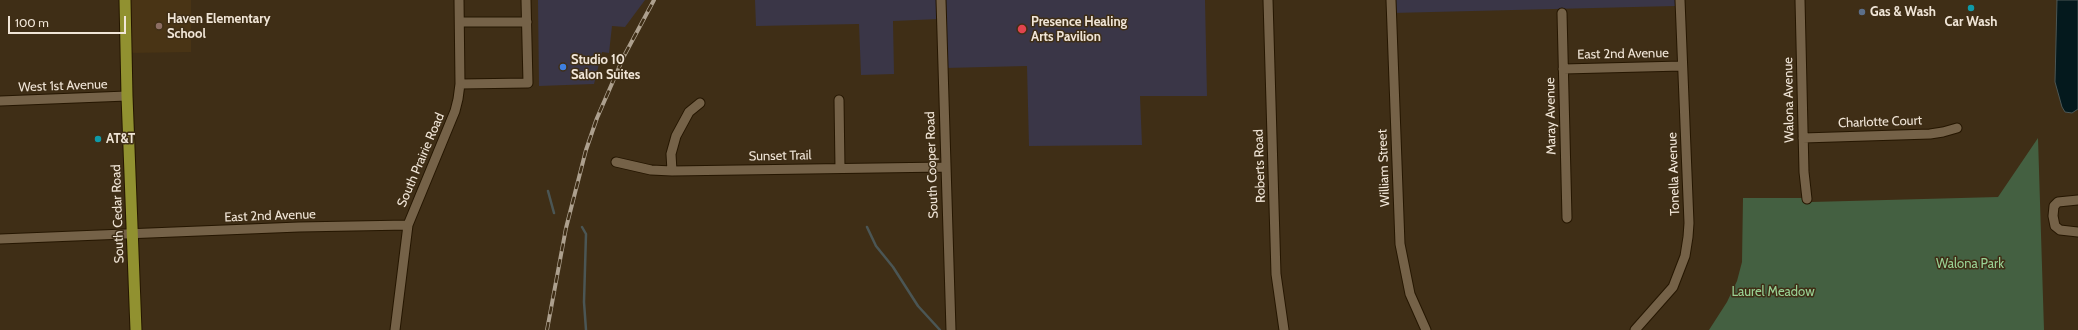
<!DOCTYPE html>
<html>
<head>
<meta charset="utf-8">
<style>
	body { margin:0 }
	#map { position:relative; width:2078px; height:330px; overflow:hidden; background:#3f2e16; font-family:Cabin,sans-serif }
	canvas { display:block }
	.scale { position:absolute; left:8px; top:16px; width:118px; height:18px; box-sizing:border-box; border:2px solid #f0e5d7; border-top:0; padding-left:5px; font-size:12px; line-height:14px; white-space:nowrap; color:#f0e5d7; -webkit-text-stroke:3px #3f2e16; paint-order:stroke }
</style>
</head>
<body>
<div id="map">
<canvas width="2078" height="330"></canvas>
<div class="scale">100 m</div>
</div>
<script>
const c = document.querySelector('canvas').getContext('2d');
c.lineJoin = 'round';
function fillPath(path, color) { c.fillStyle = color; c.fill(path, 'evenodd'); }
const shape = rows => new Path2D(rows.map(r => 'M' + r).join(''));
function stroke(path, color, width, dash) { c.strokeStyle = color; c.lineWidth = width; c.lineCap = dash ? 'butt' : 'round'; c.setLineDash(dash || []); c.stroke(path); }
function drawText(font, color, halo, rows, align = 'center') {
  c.font = font + ' Cabin,sans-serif'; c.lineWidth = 3; c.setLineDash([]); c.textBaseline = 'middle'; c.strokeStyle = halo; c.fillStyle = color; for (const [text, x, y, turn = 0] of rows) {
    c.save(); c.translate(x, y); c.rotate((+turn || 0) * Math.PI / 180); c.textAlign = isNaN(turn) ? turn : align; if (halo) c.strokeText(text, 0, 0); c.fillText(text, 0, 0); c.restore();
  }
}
fillPath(shape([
	[538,0,645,0,625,27,612,26,609,53,602,52,594,84,539,86],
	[755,0,1205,0,1207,96,1140,96,1142,145,1029,146,1027,66,945,68,939,19,893,21,894,74,861,75,859,24,756,26],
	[1392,0,1675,0,1675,6,1392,13]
]), '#3a3647');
fillPath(shape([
	[126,0,191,0,191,52,128,53]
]), '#493415');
fillPath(shape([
	[2038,138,2044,330,1709,330,1727,302,1737,281,1742,262,1743,198,1803,198,1811,202,1998,197]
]), '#446041');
const water = shape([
	[2057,0,2078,0,2078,109,2072,113,2065,112,2062,107,2055,82,2057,0]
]);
fillPath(water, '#04191d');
stroke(water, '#4b5655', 1);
stroke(shape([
	[548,191,554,213],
	[582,227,586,234,584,302,586,330],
	[867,227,876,246,893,267,918,306,940,330]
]), '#4b5655', 2.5);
const minor = shape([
	[941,0,951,330],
	[1268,0,1276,274,1284,330],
	[1391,0,1400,244,1410,294,1426,330],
	[1800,0,1804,172,1807,199],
	[1562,13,1567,218],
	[460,22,527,22],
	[1563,69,1682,66],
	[460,84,528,83,526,0],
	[839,100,840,168],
	[0,101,127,96],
	[1803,138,1930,134,1943,132,1957,128],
	[616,162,651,170,672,171,945,167],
	[672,171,671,154,676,136,689,112,700,103],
	[2078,200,2058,202,2054,206,2053,216,2055,226,2060,230,2078,232],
	[0,239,299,227,408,225],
	[395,330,408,225,455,111,458,99,460,84,459,0],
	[1635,330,1673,287,1685,256,1688,237,1689,223,1680,0]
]);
const major = shape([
	[125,0,127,96,136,330]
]);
stroke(minor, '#251600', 11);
stroke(major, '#251600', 13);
stroke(minor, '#756248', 9);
stroke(major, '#919130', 11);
const rail = shape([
	[547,330,566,228,586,150,597,118,624,56,654,0]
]);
stroke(rail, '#ada08e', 4);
stroke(rail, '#3f2e16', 2.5, [8]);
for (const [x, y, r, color] of [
	[1971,8,4,"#0f9aa8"],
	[1862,12,4,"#5c6f8a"],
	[159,26,4,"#8d6e63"],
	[1022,29,5,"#e0444e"],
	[563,67,4,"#3f7fe0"],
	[98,139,4,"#0f9aa8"]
]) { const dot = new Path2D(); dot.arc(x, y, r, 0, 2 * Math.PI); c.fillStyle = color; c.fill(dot); stroke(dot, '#3f2e16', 1.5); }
drawText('bold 13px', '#f0e5d7', '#3f2e16', [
	["Gas & Wash",1870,12],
	["Haven Elementary",167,19],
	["School",167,34],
	["Presence Healing",1031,22],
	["Arts Pavilion",1031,37],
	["Car Wash",1971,22,"center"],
	["Studio 10",571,60],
	["Salon Suites",571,75],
	["AT&T",106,139]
], 'left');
drawText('13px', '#f0e5d7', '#3f2e16', [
	["East 2nd Avenue",1623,54,-1],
	["West 1st Avenue",63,86,-2],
	["Walona Avenue",1789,100,-91],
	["Maray Avenue",1551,116,-91],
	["Charlotte Court",1880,122,-2],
	["Sunset Trail",780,156,-1],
	["South Prairie Road",421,160,-67],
	["South Cooper Road",932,165,-92],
	["Roberts Road",1260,166,-92],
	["William Street",1384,168,-92],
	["Tonella Avenue",1674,174,-92],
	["South Cedar Road",118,214,-92],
	["East 2nd Avenue",270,216,-2]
]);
drawText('13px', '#99d194', '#3f2e16', [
	["Walona Park",1970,264],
	["Laurel Meadow",1773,292]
]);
</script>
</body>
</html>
